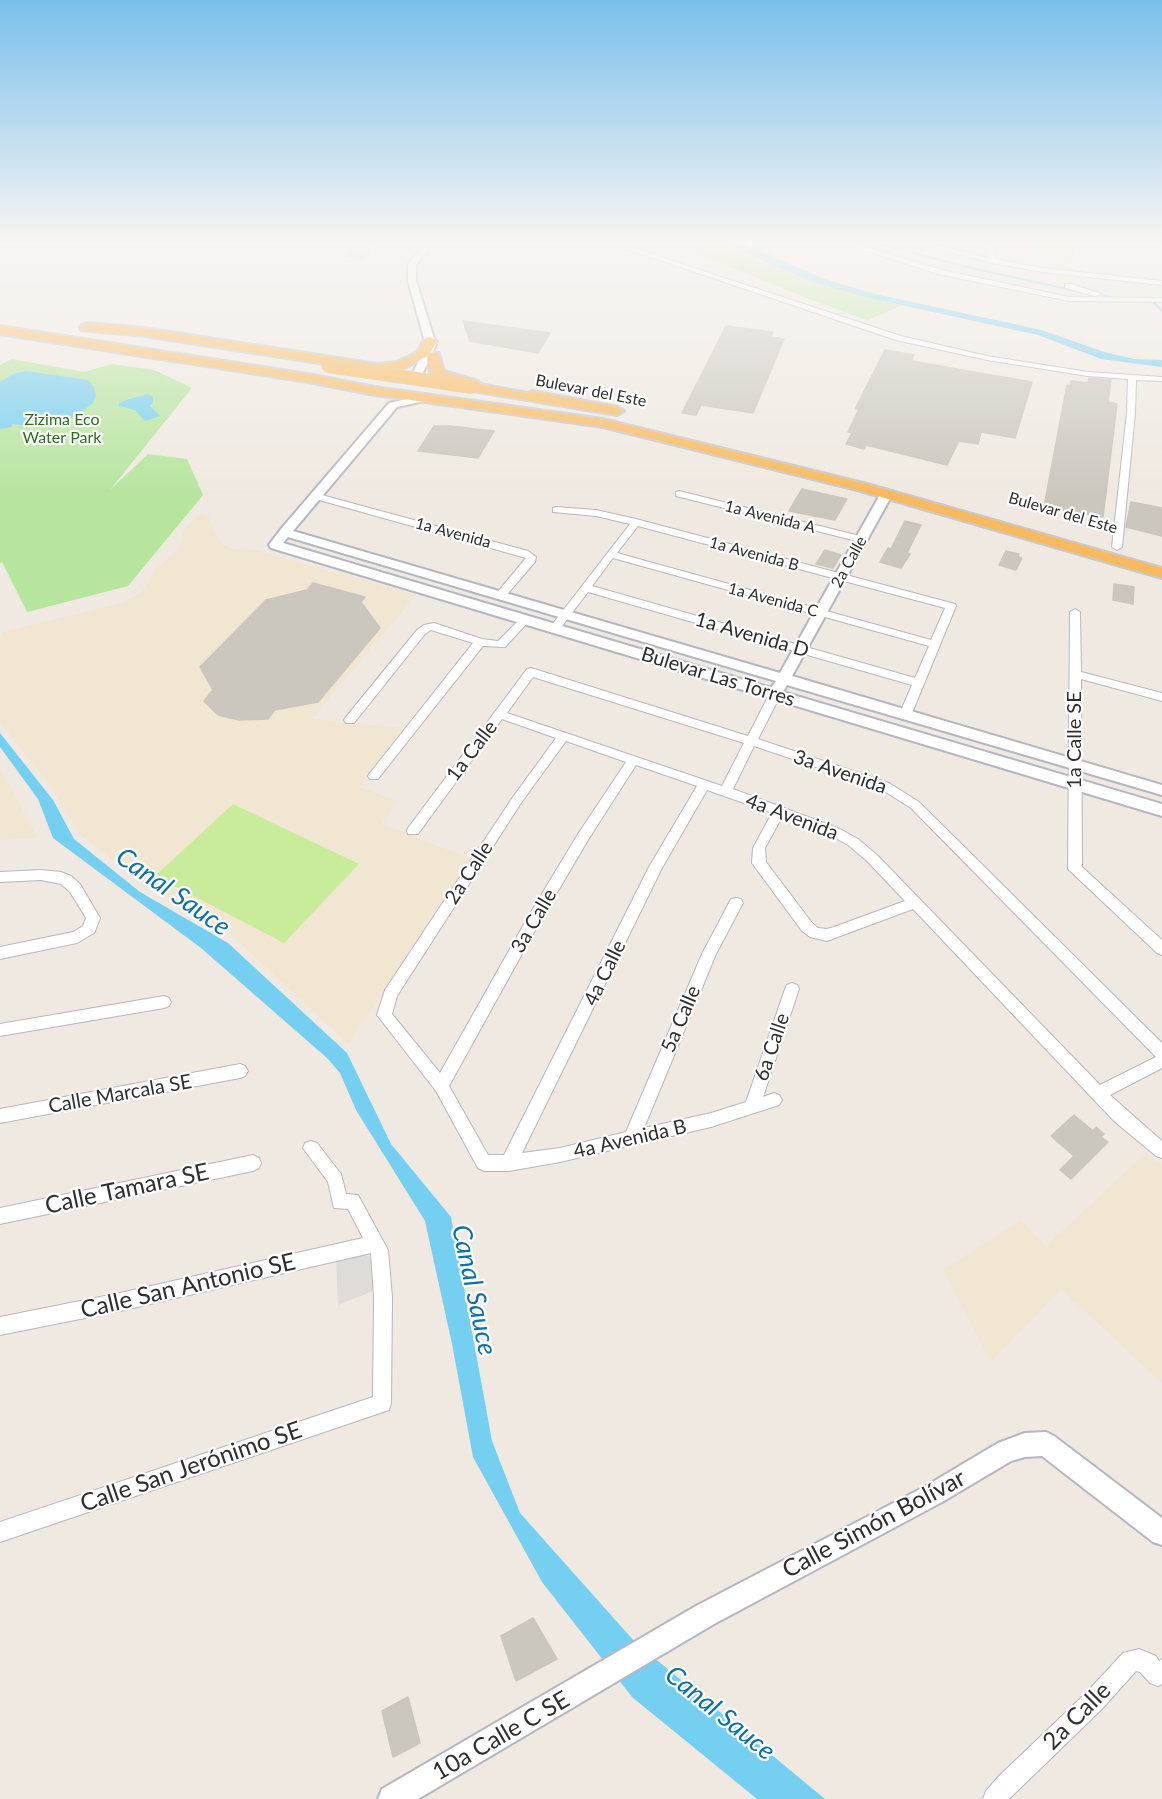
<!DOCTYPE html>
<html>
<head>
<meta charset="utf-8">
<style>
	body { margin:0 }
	canvas { display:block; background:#efe9e1 }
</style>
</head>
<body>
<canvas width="1162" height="1799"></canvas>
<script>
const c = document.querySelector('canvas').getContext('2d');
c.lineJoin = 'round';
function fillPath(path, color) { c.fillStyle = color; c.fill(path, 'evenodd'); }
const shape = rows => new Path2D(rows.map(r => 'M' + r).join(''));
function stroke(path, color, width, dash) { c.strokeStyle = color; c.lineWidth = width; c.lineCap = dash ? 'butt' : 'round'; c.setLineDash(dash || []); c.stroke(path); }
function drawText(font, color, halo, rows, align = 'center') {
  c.font = font + ' Lato,sans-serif'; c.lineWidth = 4.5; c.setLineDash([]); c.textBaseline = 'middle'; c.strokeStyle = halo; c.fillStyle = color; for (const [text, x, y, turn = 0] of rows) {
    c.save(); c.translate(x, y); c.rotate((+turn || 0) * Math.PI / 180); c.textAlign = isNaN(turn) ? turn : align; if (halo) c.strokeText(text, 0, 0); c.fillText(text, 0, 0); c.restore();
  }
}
fillPath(shape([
	[202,513,208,516,218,540,231,549,255,550,416,595,312,719,403,728,359,787,398,801,381,823,473,860,348,1044,235,938,141,882,80,835,50,785,0,723,0,638,3,632,122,603,142,592,155,570,178,549,184,529],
	[0,768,37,837,0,840],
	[1146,1153,1162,1166,1162,1383,1061,1289,991,1362,943,1270,1021,1220,1046,1246]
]), '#f0e6d1');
fillPath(shape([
	[672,243,715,243,816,283,901,306,867,320,806,298],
	[12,359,84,372,112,364,154,370,192,388,110,490,148,454,187,459,203,495,128,586,27,612,2,562,0,563,0,365]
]), '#b6e59e');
fillPath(shape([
	[1030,243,1075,245,1077,258,1031,255],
	[233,804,359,864,284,943,155,876]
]), '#c9ec9a');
fillPath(shape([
	[349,1255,369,1256,376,1272,373,1291,338,1305,336,1257]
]), '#dfdcd8');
fillPath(shape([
	[727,243,742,243,825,279,875,294,1042,330,1104,352,1134,359,1162,360,1162,367,1101,359,1038,335,869,298,816,283,773,266],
	[26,371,88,380,94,387,96,396,92,404,67,421,28,426,12,424,12,427,0,429,0,382,13,374],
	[148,394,153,397,153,402,150,406,160,416,145,421,135,410,119,406,119,403,126,400],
	[0,733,53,800,74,839,140,892,228,943,347,1053,391,1144,451,1217,492,1441,520,1513,635,1642,825,1799,757,1799,632,1697,542,1582,473,1457,452,1344,425,1221,356,1110,340,1073,327,1058,201,948,53,838,38,799,0,747]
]), '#75cff0');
stroke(shape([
	[876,243,971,268,1086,293],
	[1104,296,1115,298],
	[1153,302,1162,311]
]), '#75cff0', 2);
const building = shape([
	[356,246,376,249,362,258,345,256,356,246],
	[463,321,550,333,538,353,470,341,463,321],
	[726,326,773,332,771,337,784,339,753,413,701,405,696,415,682,413,726,326],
	[885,350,914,355,911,361,1032,382,1015,438,981,432,978,444,959,441,947,465,866,445,864,449,846,444,852,433,848,432,859,409,855,409,885,350],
	[1089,378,1111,380,1108,402,1117,404,1103,517,1044,507,1067,385,1071,386,1071,381,1088,383,1089,378],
	[434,426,450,426,494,431,478,458,418,451,434,426],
	[802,489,847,499,835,520,789,511,802,489],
	[1131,502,1162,508,1162,536,1126,527,1131,502],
	[905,521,921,525,907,553,910,554,901,568,880,562,888,548,891,549,905,521],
	[825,550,841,555,833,568,816,564,825,550],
	[1006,551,1019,554,1018,557,1022,558,1016,570,999,565,1006,551],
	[313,583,365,597,361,602,380,628,318,702,275,710,268,719,239,720,218,715,204,701,213,690,200,667,266,600,307,590,313,583],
	[1114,584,1134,587,1133,604,1113,600,1114,584],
	[1074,1115,1093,1131,1096,1127,1104,1134,1101,1137,1108,1142,1071,1179,1060,1170,1074,1156,1051,1136,1074,1115],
	[533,1618,557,1659,516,1681,501,1636,533,1618],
	[408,1697,420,1743,393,1757,382,1711,408,1697]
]);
fillPath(building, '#cbc7bf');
stroke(building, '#cbc5ba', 1.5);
const minor = shape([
	[609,243,618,243,901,336,987,356,1088,372,1162,377,1162,381,1136,380,1135,413,1122,547,1117,550,1112,547,1127,413,1128,379,1088,376,987,360,896,340,609,243],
	[842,243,852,243,942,270,1069,297,1162,298,1162,302,1069,301,938,274,842,243],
	[920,243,930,243,988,258,986,243,992,243,995,259,1042,268,1162,281,1162,285,1042,272,992,263,920,243],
	[1065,284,1071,284,1102,294,1095,296,1065,288,1065,284],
	[679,491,864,537,866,539,861,542,676,496,676,492,679,491],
	[312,494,318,494,528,551,536,557,535,562,504,598,496,598,496,594,526,558,312,498,312,494],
	[556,507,596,510,636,519,955,604,956,606,912,713,906,717,900,713,912,685,588,592,559,630,555,631,550,628,551,626,630,524,596,516,553,512,553,508,556,507],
	[638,526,945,608,931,640,617,553,638,526],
	[613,558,929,646,915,678,592,586,613,558],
	[1075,609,1080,612,1081,672,1162,693,1162,701,1081,679,1082,867,1162,940,1162,955,1157,953,1068,869,1070,612,1075,609],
	[525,617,530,620,505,647,483,646,378,779,370,779,368,776,370,773,473,643,431,630,425,634,354,723,346,723,344,720,346,717,417,630,424,625,434,623,482,639,498,641,521,618,525,617],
	[531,668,748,736,771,691,779,691,781,694,758,739,889,783,919,802,1162,1043,1162,1068,1110,1095,1162,1141,1162,1158,1156,1156,1114,1121,913,909,827,941,810,937,802,931,752,863,753,848,772,813,707,790,662,868,522,1153,560,1148,626,1132,702,954,731,899,736,898,741,899,743,903,716,954,644,1128,711,1113,746,1102,785,989,787,985,792,983,797,985,799,989,763,1097,774,1093,779,1095,782,1100,779,1105,711,1127,560,1162,509,1171,484,1171,478,1168,436,1091,377,1015,385,990,513,797,556,738,502,719,418,834,408,834,407,831,408,828,527,669,531,668],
	[533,677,744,743,722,786,507,713,533,677],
	[566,741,626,762,578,834,528,917,440,1073,392,1014,397,996,521,803,566,741],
	[754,746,881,789,911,808,1156,1057,1100,1085,877,855,858,839,840,829,733,789,754,746],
	[636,765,697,786,649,867,504,1155,488,1155,449,1086,538,925,588,840,636,765],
	[782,817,830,835,848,845,867,861,905,901,834,927,827,929,818,928,812,923,766,862,765,848,782,817],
	[41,870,61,872,71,876,80,884,100,918,96,929,94,933,77,943,0,959,0,947,73,932,83,926,86,918,70,892,61,884,41,880,0,882,0,872,41,870],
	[164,996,169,998,171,1002,169,1006,164,1008,0,1036,0,1024,164,996],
	[240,1064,245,1066,248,1071,245,1076,240,1078,0,1123,0,1109,240,1064],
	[311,1141,317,1143,341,1174,346,1194,358,1195,388,1250,392,1297,391,1403,389,1410,0,1542,0,1522,373,1397,374,1297,371,1253,120,1311,0,1335,0,1317,120,1293,363,1238,348,1209,334,1208,328,1182,303,1148,305,1143,311,1141],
	[253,1155,259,1158,261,1163,259,1168,253,1171,0,1224,0,1208,253,1155],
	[1139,1649,1156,1656,1159,1661,1162,1659,1162,1684,1158,1686,1150,1683,1140,1672,1136,1671,1102,1709,1009,1799,983,1799,986,1791,999,1776,1086,1693,1123,1653,1139,1649]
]);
const tertiary = shape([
	[425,243,433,243,416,265,416,281,436,345,420,379,415,382,410,379,426,345,408,281,408,265,425,243],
	[425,395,430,398,429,400,397,407,293,531,780,673,881,493,883,491,891,491,893,493,792,676,1162,785,1162,795,787,685,783,692,1162,804,1162,816,271,548,269,545,281,529,389,403,425,395],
	[288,537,776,681,771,688,283,543,288,537],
	[1046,1432,1054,1436,1162,1518,1162,1545,1153,1542,1042,1456,1025,1457,1011,1461,942,1502,714,1624,418,1799,378,1799,382,1789,696,1606,926,1486,998,1443,1025,1433,1046,1432]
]);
const trunk = shape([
	[86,323,144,328,377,364,396,362,408,357,418,351,425,338,430,337,437,341,430,353,439,353,444,371,478,381,480,384,527,393,532,391,617,407,624,411,617,415,467,390,466,386,434,377,428,368,427,356,403,369,377,372,144,336,81,330,80,327,86,323],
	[0,326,308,374,375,387,603,419,867,484,1162,568,1162,578,857,490,603,427,375,395,308,382,0,334,0,326]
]);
stroke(minor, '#b4b7c1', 2);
stroke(tertiary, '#b4b7c1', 4);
stroke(trunk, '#c9c9c9', 4);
fillPath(minor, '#fff');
fillPath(tertiary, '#fff');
fillPath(trunk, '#f8ba60');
const trunkBridge = shape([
	[328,366,472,387]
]);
stroke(trunkBridge, '#c9c9c9', 14, []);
stroke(trunkBridge, '#f8ba60', 13);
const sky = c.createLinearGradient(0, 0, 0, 495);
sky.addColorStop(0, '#7abfeb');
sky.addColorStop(0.49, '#f8f5f2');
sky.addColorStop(1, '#f8f5f200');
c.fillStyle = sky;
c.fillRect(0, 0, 1162, 495);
drawText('16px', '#2e2e2e', '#fff', [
	["Bulevar del Este",591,391,11],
	["Bulevar del Este",1063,513,16],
	["1a Avenida A",770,517,14],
	["1a Avenida",453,533,15],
	["1a Avenida B",754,554,15],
	["2a Calle",849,562,-61],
	["1a Avenida C",773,600,15]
]);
drawText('16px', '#2c6e1b', '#fff', [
	["Zizima Eco",62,420],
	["Water Park",62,438]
]);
drawText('20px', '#2e2e2e', '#fff', [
	["1a Avenida D",752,635,16],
	["Bulevar Las Torres",718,677,17],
	["1a Calle SE",1075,740,-90],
	["1a Calle",472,751,-53],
	["3a Avenida",840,772,19],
	["4a Avenida",792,817,21],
	["2a Calle",469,873,-57],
	["3a Calle",534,921,-60],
	["4a Calle",605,973,-64],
	["5a Calle",681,1019,-67],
	["6a Calle",772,1047,-71],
	["Calle Marcala SE",120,1094,-10],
	["4a Avenida B",630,1139,-13]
]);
drawText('24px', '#2e2e2e', '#fff', [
	["Calle Tamara SE",127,1189,-12],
	["Calle San Antonio SE",188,1286,-13],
	["Calle San Jerónimo SE",191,1467,-19],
	["Calle Simón Bolívar",874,1524,-28],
	["2a Calle",1077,1716,-45],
	["10a Calle C SE",501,1736,-30]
]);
drawText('italic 26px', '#0d6fa3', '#fff', [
	["Canal Sauce",173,892,35],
	["Canal Sauce",474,1290,78],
	["Canal Sauce",720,1713,39]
]);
</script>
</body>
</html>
